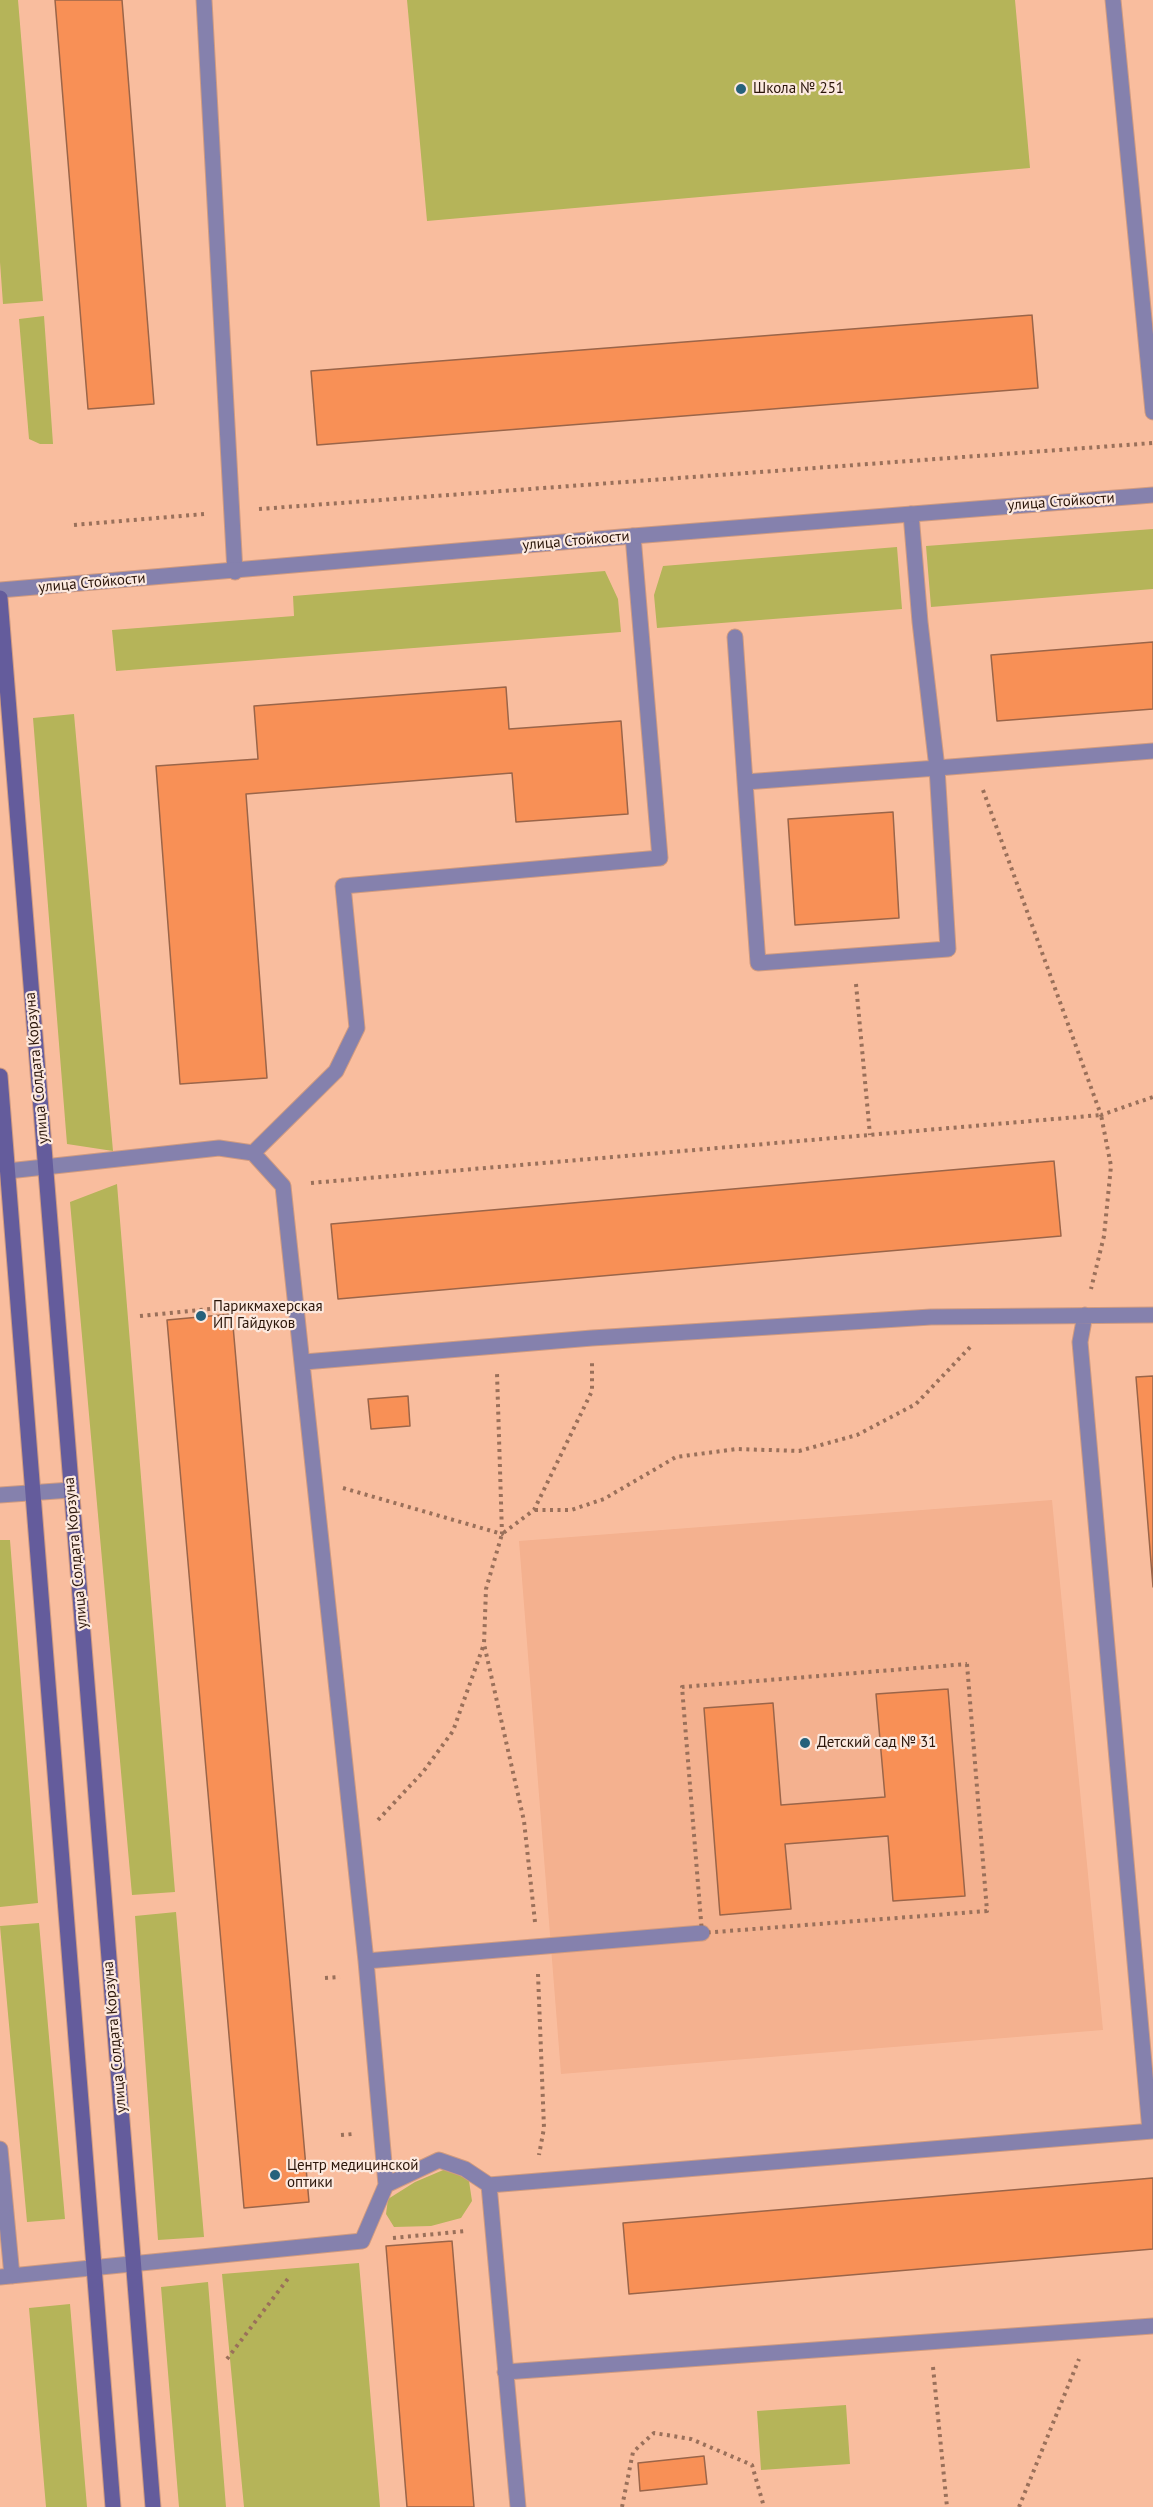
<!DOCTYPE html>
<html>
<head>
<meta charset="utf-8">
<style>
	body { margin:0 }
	canvas { display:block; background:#f9bd9e }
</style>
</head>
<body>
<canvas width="1153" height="2507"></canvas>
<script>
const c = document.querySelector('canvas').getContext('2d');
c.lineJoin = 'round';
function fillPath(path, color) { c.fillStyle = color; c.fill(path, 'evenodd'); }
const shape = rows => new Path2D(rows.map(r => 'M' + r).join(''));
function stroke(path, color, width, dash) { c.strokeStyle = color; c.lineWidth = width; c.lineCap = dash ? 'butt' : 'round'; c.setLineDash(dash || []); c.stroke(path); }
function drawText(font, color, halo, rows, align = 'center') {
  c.font = font + ' "PT Sans",sans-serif'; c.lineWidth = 4.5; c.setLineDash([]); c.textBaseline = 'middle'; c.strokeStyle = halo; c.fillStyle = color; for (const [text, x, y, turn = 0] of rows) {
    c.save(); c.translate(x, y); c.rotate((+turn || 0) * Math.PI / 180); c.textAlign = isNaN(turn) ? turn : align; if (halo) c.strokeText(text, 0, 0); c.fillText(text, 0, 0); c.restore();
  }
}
fillPath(shape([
	[1052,1500,1103,2030,561,2074,519,1541]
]), '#f4b18f');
fillPath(shape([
	[0,0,18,0,43,301,3,304,0,262],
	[407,0,1015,0,1030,168,427,221],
	[44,316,53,444,40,444,29,439,19,319],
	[1153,529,1153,589,931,607,926,546],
	[897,547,902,609,657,628,654,595,663,566],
	[605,571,618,599,621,632,116,671,112,630,294,616,293,596],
	[74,714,113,1151,67,1144,33,718],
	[117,1184,175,1892,132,1895,70,1202],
	[0,1540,10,1540,38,1903,0,1907],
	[176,1912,204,2237,158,2240,135,1916],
	[39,1923,65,2219,27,2222,0,1926],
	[448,2168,469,2181,472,2201,461,2218,431,2226,394,2227,386,2214,388,2199,415,2182],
	[359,2263,380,2507,244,2507,222,2274],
	[208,2282,226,2507,179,2507,161,2287],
	[70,2304,87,2507,46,2507,29,2308],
	[846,2405,850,2464,761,2470,757,2411]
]), '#b5b459');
const building = shape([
	[55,0,122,0,154,404,88,409,55,0],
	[1032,315,1038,388,317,445,311,371,1032,315],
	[1153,642,1153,709,997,721,991,655,1153,642],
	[506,687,509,729,621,721,628,814,516,822,512,773,246,794,267,1078,180,1084,156,766,258,759,254,706,506,687],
	[893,812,899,918,795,925,788,819,893,812],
	[1054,1161,1061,1236,338,1299,331,1224,1054,1161],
	[232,1314,309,2202,244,2208,167,1320,232,1314],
	[1153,1376,1153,1587,1136,1377,1153,1376],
	[408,1396,410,1426,371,1429,368,1399,408,1396],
	[948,1689,965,1896,893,1901,888,1836,785,1844,791,1909,720,1915,704,1708,773,1703,781,1805,885,1797,876,1694,948,1689],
	[1153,2178,1153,2249,629,2294,623,2223,1153,2178],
	[452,2241,474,2507,407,2507,386,2246,452,2241],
	[704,2456,707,2484,640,2491,638,2463,704,2456]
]);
fillPath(building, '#f89056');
stroke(building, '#9b6549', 1.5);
const lane = shape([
	[204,0,235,572],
	[1113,0,1153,412],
	[911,514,920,622,937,768,1153,751],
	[735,637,745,782,758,963,948,949,937,768,745,782],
	[8,1171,219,1148,253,1153],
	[1085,1315,1080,1342,1150,2131],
	[304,1362,592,1338,931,1317,1153,1315],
	[0,1495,71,1490],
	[366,1961,702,1933],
	[0,2149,12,2276],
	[386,2185,366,1961,283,1186,253,1153,336,1071,357,1028,343,886,660,858,633,536],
	[0,2277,362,2241,386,2185,439,2160,465,2169,489,2185],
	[505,2372,1153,2326],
	[518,2507,489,2185,1153,2131]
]);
const street = shape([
	[0,590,633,536,1153,495]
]);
const secondary = shape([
	[0,598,153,2507],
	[0,1076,113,2507]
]);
stroke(lane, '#d09b80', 17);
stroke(street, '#d09b80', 17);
stroke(secondary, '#d09b80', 17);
stroke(shape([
	[259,509,1153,443],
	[74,525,204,514],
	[983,790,1101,1115,1153,1097],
	[856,984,870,1135],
	[311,1183,1101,1115,1111,1166,1104,1236,1091,1289],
	[140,1316,268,1303],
	[343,1488,502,1534,497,1373],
	[535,1510,571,1510,604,1499,676,1457,737,1449,799,1451,857,1435,916,1404,973,1344],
	[967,1664,987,1911,702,1933,682,1687,967,1664],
	[378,1820,423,1772,453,1731,484,1644],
	[535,1922,524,1821,484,1644,486,1589,502,1534,534,1510,592,1391,592,1363],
	[538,1974,544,2128,539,2155],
	[325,1978,340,1977],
	[341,2135,353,2134],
	[393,2238,466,2231],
	[227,2359,290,2276],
	[933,2367,947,2507],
	[622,2507,633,2452,654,2433,691,2439,752,2465,764,2507],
	[1019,2507,1079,2359]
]), '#9a705a', 4, [3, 4.5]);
stroke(lane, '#8581ad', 15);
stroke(street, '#8581ad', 15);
stroke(secondary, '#645c9c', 15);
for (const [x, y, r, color] of [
	[741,89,6,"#27627b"],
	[201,1316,6,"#27627b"],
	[805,1743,6,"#27627b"],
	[275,2175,6,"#27627b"]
]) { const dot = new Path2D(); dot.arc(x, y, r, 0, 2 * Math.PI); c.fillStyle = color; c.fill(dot); stroke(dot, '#fce9df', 2); }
drawText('15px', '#2a1509', '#fce9df', [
	["Школа № 251",753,89],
	["Парикмахерская",213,1307],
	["ИП Гайдуков",213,1324],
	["Детский сад № 31",817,1743],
	["Центр медицинской",287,2166],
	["оптики",287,2183]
], 'left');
drawText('15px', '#2a1509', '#fce9df', [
	["улица Стойкости",1061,502,-4],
	["улица Стойкости",576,541,-5],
	["улица Стойкости",92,583,-5],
	["улица Солдата Корзуна",37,1068,-95],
	["улица Солдата Корзуна",76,1553,-95],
	["улица Солдата Корзуна",115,2037,-95]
]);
</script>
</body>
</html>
